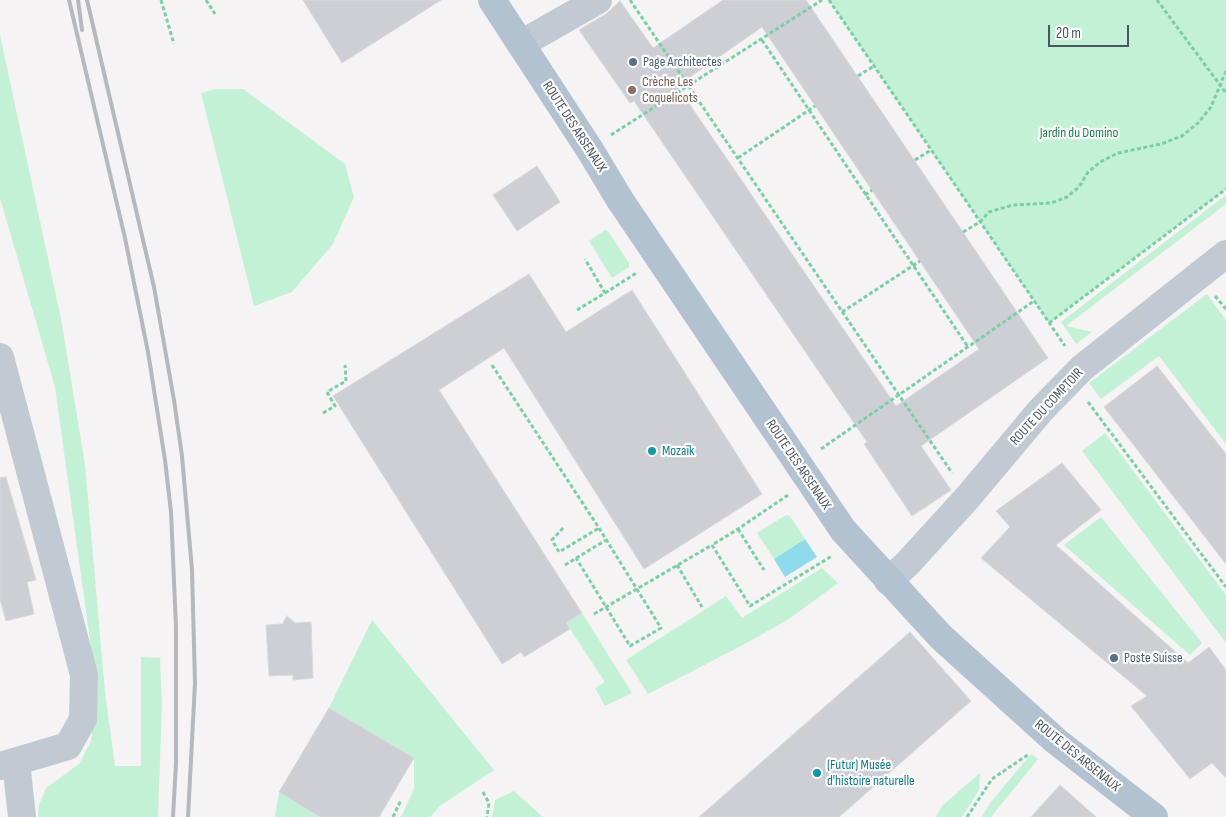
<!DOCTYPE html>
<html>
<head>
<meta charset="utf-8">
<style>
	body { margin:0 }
	#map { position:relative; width:1226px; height:817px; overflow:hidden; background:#f5f3f3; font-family:"Sofia Sans Condensed",sans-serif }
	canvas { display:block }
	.scale { position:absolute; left:1048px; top:25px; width:81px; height:22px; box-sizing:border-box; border:2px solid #4a5661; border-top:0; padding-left:6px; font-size:15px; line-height:18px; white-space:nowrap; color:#4a5661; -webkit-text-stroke:4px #fff; paint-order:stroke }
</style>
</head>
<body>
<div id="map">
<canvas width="1226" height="817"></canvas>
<div class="scale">20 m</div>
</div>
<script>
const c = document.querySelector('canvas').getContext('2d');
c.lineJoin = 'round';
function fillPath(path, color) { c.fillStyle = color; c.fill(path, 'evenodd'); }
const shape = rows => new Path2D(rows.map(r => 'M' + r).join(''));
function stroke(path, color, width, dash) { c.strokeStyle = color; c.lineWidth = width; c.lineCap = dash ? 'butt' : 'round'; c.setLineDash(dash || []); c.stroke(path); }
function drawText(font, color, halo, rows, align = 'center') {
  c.font = font + ' "Sofia Sans Condensed",sans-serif'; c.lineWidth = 4.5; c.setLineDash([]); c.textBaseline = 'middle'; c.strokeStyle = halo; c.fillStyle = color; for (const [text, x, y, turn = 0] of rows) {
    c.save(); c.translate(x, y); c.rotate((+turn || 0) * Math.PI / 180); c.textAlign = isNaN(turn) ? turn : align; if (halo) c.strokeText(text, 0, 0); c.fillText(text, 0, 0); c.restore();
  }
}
fillPath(shape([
	[829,0,1226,0,1226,189,1049,323],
	[0,35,61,319,85,465,105,692,115,766,141,766,141,657,160,658,162,704,158,817,38,817,39,805,46,788,79,764,91,741,97,691,55,387,0,198],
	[215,89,243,89,345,164,354,197,333,244,292,292,254,306,201,93],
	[1226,195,1226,204,1066,326,1092,332,1076,344,1061,322],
	[605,230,608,231,629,263,629,267,612,278,589,241],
	[1207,294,1226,320,1226,444,1159,356,1101,399,1089,383],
	[1105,433,1226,595,1226,643,1082,451],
	[786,515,790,516,805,539,774,559,757,533],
	[1101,517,1202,643,1190,655,1064,545],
	[822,568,838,583,789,619,741,646,648,694,626,660,726,596,742,618],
	[582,613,632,693,605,706,595,688,605,682,566,623],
	[372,620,494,770,440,806,430,817,401,817,414,789,414,758,329,708],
	[1031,754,1038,759,991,817,982,817,990,803],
	[980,773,979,790,962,817,936,817,942,806],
	[514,791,543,817,492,817,495,800],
	[279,792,320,817,275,817]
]), '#c3f1d5');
fillPath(shape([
	[805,539,817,557,785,577,774,559]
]), '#90daee');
const building = shape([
	[303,0,441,0,342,63,303,0],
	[723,0,806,0,1048,358,921,446,951,490,912,516,864,444,867,442,634,101,630,103,579,30,606,14,620,1,653,48,723,0],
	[762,27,979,349,896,406,677,86,762,27],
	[537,166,560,202,517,231,493,195,537,166],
	[529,274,566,332,632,290,762,494,644,569,504,348,439,390,582,613,566,623,570,629,524,657,521,652,502,664,333,396,529,274],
	[1157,366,1226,454,1226,564,1104,407,1157,366],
	[1062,463,1101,510,1056,545,1188,663,1209,647,1226,670,1226,778,1212,763,1190,779,1131,706,1147,696,981,558,1010,527,996,511,1062,463],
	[6,477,36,580,27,582,34,614,6,621,0,599,0,478,6,477],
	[287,616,295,623,311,622,313,678,293,680,293,675,269,676,266,625,282,624,287,616],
	[910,632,971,701,839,817,699,817,910,632],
	[329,708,414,758,379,817,320,817,279,792,329,708],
	[1060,785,1096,817,1031,817,1060,785]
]);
fillPath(building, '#cdcfd5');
stroke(building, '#d7d9de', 1);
stroke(shape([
	[161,0,174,44],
	[206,0,215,14],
	[630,0,952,473],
	[829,0,1065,346],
	[1157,0,1226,93],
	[762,40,968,347],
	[858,76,874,66],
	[611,135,822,0],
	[738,158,815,106],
	[915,160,931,150],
	[865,195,872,190],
	[963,232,980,222,989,212,1013,205,1051,203,1067,197,1079,187,1088,172,1100,162,1118,153,1161,144,1182,136,1199,122,1211,107,1226,71],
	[605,293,638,272],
	[1215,296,1226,309],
	[577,310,605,293,585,259],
	[842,312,920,261],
	[1049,323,1226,189],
	[492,365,599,528,661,628,630,646,576,558],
	[1088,402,1226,587],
	[323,413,335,406,327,392,346,381,345,365],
	[821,449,1034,301],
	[788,495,738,529,712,545,750,606,832,556],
	[563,528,552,540,559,552,599,528],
	[738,529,764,570],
	[565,565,606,540],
	[677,565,702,607],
	[594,614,712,545],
	[483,792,489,803,487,817],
	[393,817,401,800],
	[967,817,992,779,1029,754]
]), '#7ad0a6', 3, [4, 2.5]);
stroke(shape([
	[521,44,598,0],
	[0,357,84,675,83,719,68,746,0,766],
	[888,581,907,564,968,497,1041,410,1082,368,1226,254],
	[16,762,22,817]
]), '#c1cad2', 28);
stroke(shape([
	[492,0,590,150,620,200,843,530,941,637,1056,741,1154,817]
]), '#b3c2d1', 28);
stroke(shape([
	[69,0,125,238,148,352,165,460,171,512,176,627,176,763,173,817],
	[78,0,82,30],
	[87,0,154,287,174,400,182,456,192,570,195,683,188,817]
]), '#b5b8bd', 4);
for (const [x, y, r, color] of [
	[633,62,5,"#5c6f8a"],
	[632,90,5,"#8d6e63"],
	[652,451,5,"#0f9aa8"],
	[1114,658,5,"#5c6f8a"],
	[817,773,5,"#0f9aa8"]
]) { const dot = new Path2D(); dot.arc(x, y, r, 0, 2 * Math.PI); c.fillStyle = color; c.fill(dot); stroke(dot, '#fff', 2); }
drawText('14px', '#4e5e75', '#fff', [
	["Page Architectes",643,62],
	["Poste Suisse",1124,658]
], 'left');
drawText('14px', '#785e54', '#fff', [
	["Crèche Les",642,82],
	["Coquelicots",642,98]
], 'left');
drawText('14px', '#4a5661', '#fff', [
	["ROUTE DES ARSENAUX",574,127,57],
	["ROUTE DU COMPTOIR",1047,407,-47],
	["ROUTE DES ARSENAUX",798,465,56],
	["ROUTE DES ARSENAUX",1077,756,39]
]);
drawText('14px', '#17864f', '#fff', [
	["Jardin du Domino",1079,133]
]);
drawText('14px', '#0d838f', '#fff', [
	["Mozaïk",662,451],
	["(Futur) Musée",827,765],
	["d'histoire naturelle",827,781]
], 'left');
</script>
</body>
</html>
